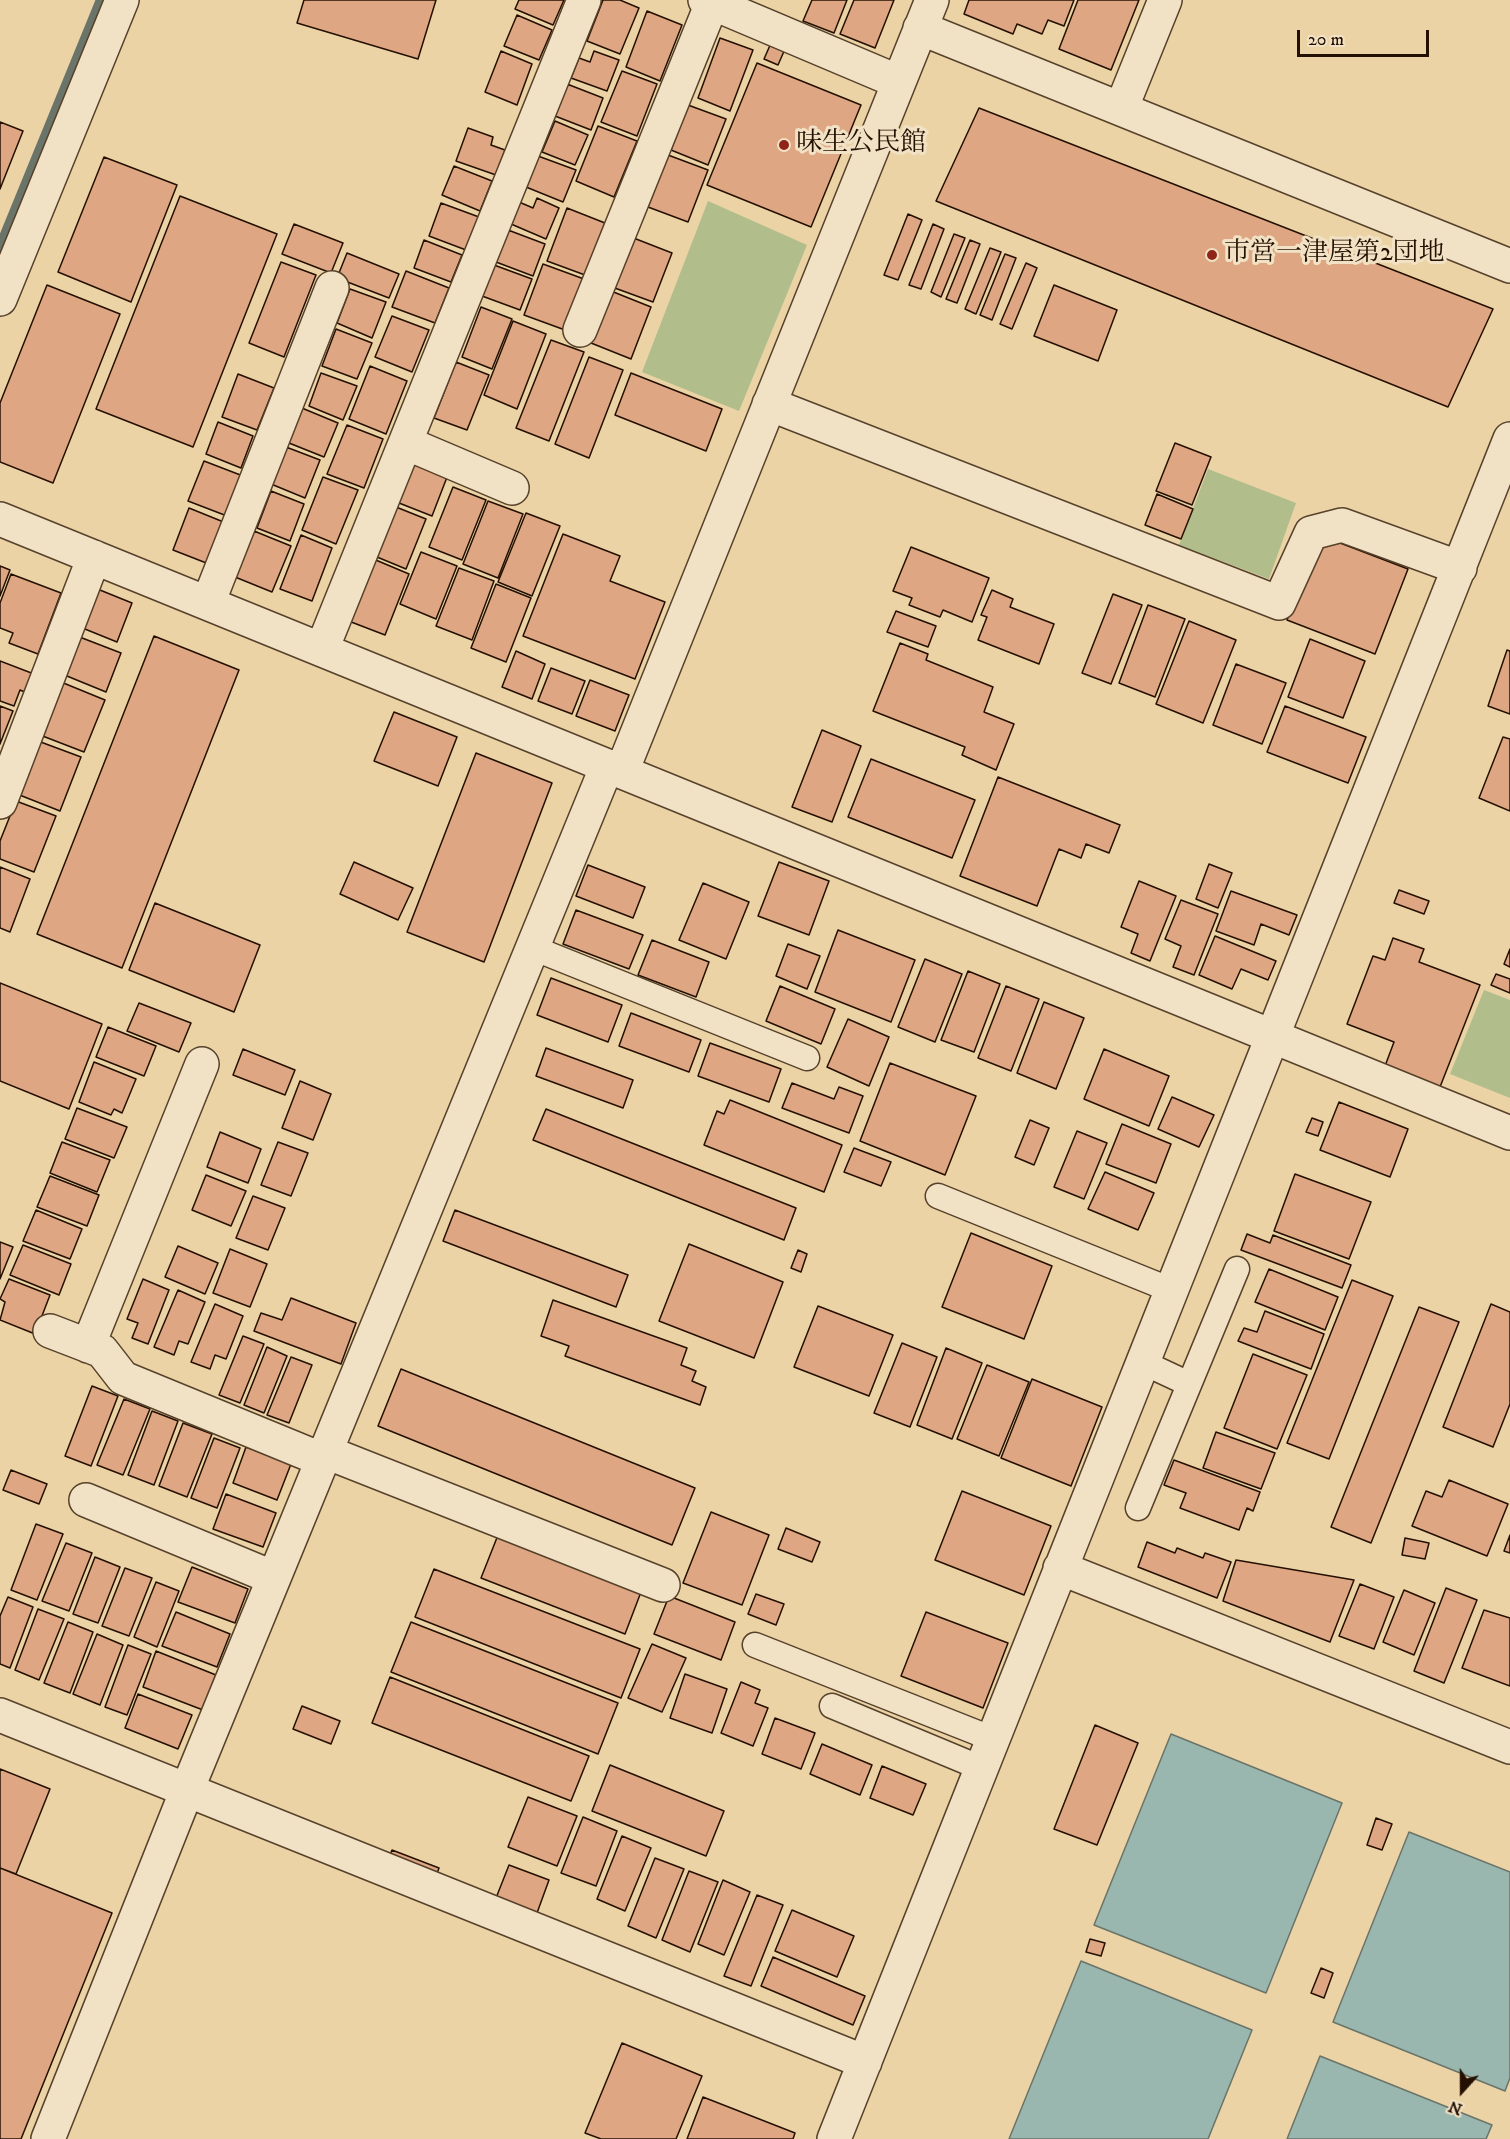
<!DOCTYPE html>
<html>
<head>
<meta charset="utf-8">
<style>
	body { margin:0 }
	#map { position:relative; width:1510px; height:2139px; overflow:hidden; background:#ebd3a6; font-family:"IM FELL DW Pica",serif }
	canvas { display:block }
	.north { position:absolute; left:1432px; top:2061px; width:60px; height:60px; -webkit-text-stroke:4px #f2e2c5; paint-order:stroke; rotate:201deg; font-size:16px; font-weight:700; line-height:24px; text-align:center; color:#241001 }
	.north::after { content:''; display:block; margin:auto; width:21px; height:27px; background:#241001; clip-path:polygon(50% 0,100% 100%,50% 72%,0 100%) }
	.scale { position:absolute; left:1297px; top:30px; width:132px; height:27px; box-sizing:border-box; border:3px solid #241001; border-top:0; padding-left:8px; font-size:18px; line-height:21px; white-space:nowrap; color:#241001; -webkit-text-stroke:4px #f2e2c5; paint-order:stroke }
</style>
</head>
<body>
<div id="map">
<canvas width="1510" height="2139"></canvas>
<div class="north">N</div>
<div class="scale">20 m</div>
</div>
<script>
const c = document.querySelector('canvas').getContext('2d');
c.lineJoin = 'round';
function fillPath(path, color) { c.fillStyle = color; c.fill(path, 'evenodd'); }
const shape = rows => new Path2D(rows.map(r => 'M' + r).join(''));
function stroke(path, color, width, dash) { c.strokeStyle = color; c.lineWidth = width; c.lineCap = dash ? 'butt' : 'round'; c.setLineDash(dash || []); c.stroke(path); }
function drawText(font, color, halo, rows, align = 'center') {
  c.font = font + ' "IM FELL DW Pica","Noto Serif JP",serif'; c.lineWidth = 6; c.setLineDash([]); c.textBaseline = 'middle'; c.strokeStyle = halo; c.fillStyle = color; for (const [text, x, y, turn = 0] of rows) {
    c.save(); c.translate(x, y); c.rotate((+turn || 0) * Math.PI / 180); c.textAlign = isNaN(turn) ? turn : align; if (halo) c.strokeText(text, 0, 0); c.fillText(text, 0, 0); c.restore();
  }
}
fillPath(shape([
	[708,201,807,245,739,411,642,372],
	[1208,469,1296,503,1269,579,1179,545],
	[1484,990,1510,1000,1510,1098,1450,1074]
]), '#b1be8c');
const water = shape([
	[1171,1734,1342,1803,1266,1993,1094,1925,1171,1734],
	[1409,1832,1510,1872,1510,2078,1505,2091,1333,2022,1409,1832],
	[1081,1961,1252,2030,1208,2139,1009,2139,1081,1961],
	[1320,2056,1492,2125,1486,2139,1287,2139,1320,2056]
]);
fillPath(water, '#99b7ae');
stroke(water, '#6a7469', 1.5);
stroke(shape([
	[0,252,103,0]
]), '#6a7469', 14);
const building = shape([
	[304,0,436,0,418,59,297,23,304,0],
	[519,0,564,0,553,25,515,9,519,0],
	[603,0,620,0,639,8,620,54,587,41,603,0],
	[812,0,847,0,834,33,803,21,812,0],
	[854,0,894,0,875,48,840,34,854,0],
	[969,0,1074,0,1064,26,1048,20,1042,34,1017,24,1013,34,964,14,969,0],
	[1078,0,1139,0,1111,70,1059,49,1078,0],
	[647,11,682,25,660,81,626,67,647,11],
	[517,15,552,30,539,60,504,46,517,15],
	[720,38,753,50,730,111,698,98,720,38],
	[771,43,785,49,778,65,764,59,771,43],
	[501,51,532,64,517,105,485,92,501,51],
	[594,51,619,60,607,91,571,78,579,58,590,62,594,51],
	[757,63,861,105,811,227,707,185,757,63],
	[622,71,657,84,637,136,601,122,622,71],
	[567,84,603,98,591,130,555,116,567,84],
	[688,105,726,119,708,165,671,150,688,105],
	[979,108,1493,309,1448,407,936,201,979,108],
	[555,121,588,135,575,165,542,152,555,121],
	[0,122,23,131,0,189,0,122],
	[598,126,637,141,614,197,576,181,598,126],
	[468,128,493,137,491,145,505,150,496,175,456,161,468,128],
	[668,155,708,170,688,222,648,207,668,155],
	[538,156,576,170,563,202,526,187,538,156],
	[104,157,177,185,131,302,58,272,104,157],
	[454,166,492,181,480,211,442,195,454,166],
	[180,196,277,234,193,447,96,409,180,196],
	[537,198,559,208,546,239,511,224,519,202,533,208,537,198],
	[441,203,479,217,466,250,429,236,441,203],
	[567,208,605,223,585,275,547,261,567,208],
	[908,214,922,220,898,280,884,275,908,214],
	[294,224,343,243,331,273,282,254,294,224],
	[933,224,944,229,921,289,909,285,933,224],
	[508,230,545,244,533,276,496,262,508,230],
	[954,234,965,238,941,297,931,292,954,234],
	[631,237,672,253,653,302,612,287,631,237],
	[424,240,462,255,451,282,414,268,424,240],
	[970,240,980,244,957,303,946,299,970,240],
	[990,248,1001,252,976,314,965,309,990,248],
	[347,253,399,274,389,298,337,278,347,253],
	[1005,254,1016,258,992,320,980,315,1005,254],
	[281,262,316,275,284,357,249,343,281,262],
	[1026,263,1037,268,1012,329,1000,324,1026,263],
	[543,264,584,279,565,330,524,315,543,264],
	[494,265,532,279,520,310,482,296,494,265],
	[406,271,449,288,435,323,392,307,406,271],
	[47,285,120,314,53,483,0,462,0,403,47,285],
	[1054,285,1117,310,1098,361,1034,336,1054,285],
	[350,289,386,302,372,338,337,323,350,289],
	[611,291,651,307,631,359,591,343,611,291],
	[481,307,512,319,492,369,462,357,481,307],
	[392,316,429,330,412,372,375,357,392,316],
	[513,321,546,334,517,409,484,395,513,321],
	[336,329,372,343,357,379,322,366,336,329],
	[551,340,584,352,549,441,516,428,551,340],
	[589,357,623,370,589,458,555,444,589,357],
	[456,362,489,375,467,430,434,418,456,362],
	[370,366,407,381,386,434,349,419,370,366],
	[321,373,357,386,343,420,309,406,321,373],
	[631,373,722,409,706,451,615,415,631,373],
	[238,374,274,388,257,430,222,417,238,374],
	[297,406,338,423,324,457,284,441,297,406],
	[218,422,253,436,241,468,206,454,218,422],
	[347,425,383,439,364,488,327,474,347,425],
	[1175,443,1211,457,1192,505,1156,491,1175,443],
	[286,447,320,460,305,498,271,484,286,447],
	[415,459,449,472,432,516,399,503,415,459],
	[204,461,243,476,227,516,188,501,204,461],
	[323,477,358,490,336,544,302,530,323,477],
	[453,487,486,500,462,560,429,547,453,487],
	[271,491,304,504,290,541,257,528,271,491],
	[1157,494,1193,509,1181,539,1145,525,1157,494],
	[488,501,523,514,498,578,463,564,488,501],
	[396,507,426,519,406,569,377,557,396,507],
	[189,508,231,525,214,566,173,550,189,508],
	[526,513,560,526,532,596,498,582,526,513],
	[254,531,291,546,272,592,235,577,254,531],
	[563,534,620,556,610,581,665,602,635,679,523,636,563,534],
	[301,535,332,548,312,601,280,589,301,535],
	[1335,541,1408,569,1375,654,1287,620,1313,553,1335,541],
	[911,547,989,578,972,622,943,610,940,617,909,605,912,598,893,591,911,547],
	[421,552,457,566,436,619,400,604,421,552],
	[371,558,409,574,385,635,346,620,371,558],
	[0,566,10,570,0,596,0,566],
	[459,568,494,581,472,640,436,626,459,568],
	[11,574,61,593,38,654,9,643,13,633,0,628,0,603,11,574],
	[496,584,531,598,506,662,471,648,496,584],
	[90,586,132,603,117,642,75,625,90,586],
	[992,590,1013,599,1010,607,1054,624,1039,664,978,640,987,617,981,615,992,590],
	[1113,594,1142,605,1111,684,1082,673,1113,594],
	[1148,605,1185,619,1155,697,1119,683,1148,605],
	[896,611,936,626,928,647,887,632,896,611],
	[1189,621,1236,640,1203,723,1156,704,1189,621],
	[77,636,121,653,106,692,62,674,77,636],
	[154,636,239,670,122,968,37,934,154,636],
	[1310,639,1365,661,1343,718,1288,697,1310,639],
	[900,643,928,654,926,660,993,687,984,712,1014,724,996,770,962,755,965,747,873,711,900,643],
	[1507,650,1510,651,1510,714,1488,706,1507,650],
	[516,651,545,664,532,699,502,687,516,651],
	[0,661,34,674,27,693,20,690,14,706,0,701,0,661],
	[1236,664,1286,683,1262,744,1213,725,1236,664],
	[551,668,585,681,572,714,538,701,551,668],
	[590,680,629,695,615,731,576,716,590,680],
	[61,682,105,700,84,752,40,735,61,682],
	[0,706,13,711,0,744,0,706],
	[1285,706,1366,737,1348,783,1267,752,1285,706],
	[394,712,457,737,438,786,374,761,394,712],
	[822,730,861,746,832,822,792,807,822,730],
	[1503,737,1510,739,1510,811,1479,798,1503,737],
	[38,741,81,757,60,811,17,794,38,741],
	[476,753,552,783,484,962,407,932,476,753],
	[871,759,975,800,952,858,848,817,871,759],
	[998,777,1120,825,1109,853,1086,844,1081,858,1059,849,1037,906,960,876,998,777],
	[16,801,56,816,34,872,0,859,0,841,16,801],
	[354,862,413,888,398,920,340,894,354,862],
	[779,862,829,881,809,935,758,916,779,862],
	[1209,864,1232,873,1218,908,1196,899,1209,864],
	[588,865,645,887,633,918,576,896,588,865],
	[0,867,30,879,10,932,0,928,0,867],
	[1139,881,1176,896,1150,961,1131,953,1138,934,1121,927,1139,881],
	[703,883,749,902,726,959,679,940,703,883],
	[1399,890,1429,901,1424,914,1394,903,1399,890],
	[1231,891,1297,915,1289,935,1261,924,1254,945,1216,931,1231,891],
	[1181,900,1218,914,1194,975,1173,967,1181,946,1165,939,1181,900],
	[155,903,260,945,234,1012,129,970,155,903],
	[576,910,643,935,629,969,563,944,576,910],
	[838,930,915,960,891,1022,815,992,838,930],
	[1215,936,1276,961,1268,980,1241,969,1232,989,1199,975,1215,936],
	[1393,938,1424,949,1419,962,1480,985,1440,1087,1385,1066,1394,1042,1347,1024,1373,956,1385,960,1393,938],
	[652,940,709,962,696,997,638,975,652,940],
	[788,944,820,956,807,989,776,976,788,944],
	[1510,949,1510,967,1504,964,1510,949],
	[925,959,962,974,935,1042,898,1027,925,959],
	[968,971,1000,984,974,1052,941,1040,968,971],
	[1496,974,1510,979,1510,993,1491,985,1496,974],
	[551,978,622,1005,608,1042,537,1015,551,978],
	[0,983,102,1024,69,1109,0,1081,0,983],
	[780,986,835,1009,821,1044,766,1021,780,986],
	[1006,986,1039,999,1011,1071,978,1058,1006,986],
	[1044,1002,1084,1018,1056,1089,1017,1073,1044,1002],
	[139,1003,191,1023,179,1052,127,1031,139,1003],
	[631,1013,701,1040,689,1072,619,1046,631,1013],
	[848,1019,889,1037,869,1086,827,1067,848,1019],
	[108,1027,156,1046,144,1076,96,1057,108,1027],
	[710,1043,781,1069,769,1102,698,1076,710,1043],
	[546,1048,633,1080,623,1108,536,1076,546,1048],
	[243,1049,295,1070,285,1095,233,1075,243,1049],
	[1104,1049,1169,1076,1149,1126,1084,1099,1104,1049],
	[94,1062,136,1079,122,1113,114,1109,111,1115,79,1102,94,1062],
	[890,1063,976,1096,945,1175,860,1141,890,1063],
	[300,1081,331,1094,313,1140,282,1128,300,1081],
	[792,1083,834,1099,839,1087,863,1096,849,1133,782,1108,792,1083],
	[1172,1097,1214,1115,1199,1147,1158,1129,1172,1097],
	[730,1100,842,1145,824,1192,704,1145,717,1111,724,1114,730,1100],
	[1339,1102,1408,1129,1390,1177,1320,1150,1339,1102],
	[77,1108,127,1127,114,1158,65,1139,77,1108],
	[546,1109,796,1208,784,1240,533,1140,546,1109],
	[1312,1118,1323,1122,1318,1136,1306,1132,1312,1118],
	[1030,1120,1049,1128,1034,1165,1015,1157,1030,1120],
	[1122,1124,1171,1144,1156,1183,1106,1164,1122,1124],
	[1077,1131,1107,1143,1084,1199,1054,1187,1077,1131],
	[220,1132,261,1149,248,1183,207,1167,220,1132],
	[62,1142,110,1160,97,1192,50,1173,62,1142],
	[278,1142,308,1153,291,1196,261,1185,278,1142],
	[854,1148,891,1162,881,1186,844,1172,854,1148],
	[1105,1172,1154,1193,1138,1230,1088,1209,1105,1172],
	[1295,1174,1371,1202,1349,1259,1274,1231,1295,1174],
	[206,1175,246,1191,231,1226,192,1210,206,1175],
	[50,1176,99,1195,87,1226,37,1207,50,1176],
	[253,1196,285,1208,268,1250,236,1238,253,1196],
	[36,1210,82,1229,70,1259,23,1241,36,1210],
	[455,1210,628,1275,616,1307,443,1241,455,1210],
	[971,1233,1052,1266,1024,1339,942,1307,971,1233],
	[1247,1234,1270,1243,1273,1235,1351,1265,1342,1288,1241,1250,1247,1234],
	[0,1242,13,1247,0,1279,0,1242],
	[689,1244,783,1282,754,1358,659,1321,689,1244],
	[23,1245,71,1264,59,1295,10,1275,23,1245],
	[178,1246,218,1263,205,1294,165,1277,178,1246],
	[230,1249,267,1264,250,1307,213,1293,230,1249],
	[798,1250,807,1254,801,1272,791,1268,798,1250],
	[1269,1269,1338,1297,1325,1330,1255,1302,1269,1269],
	[9,1279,50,1295,35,1334,0,1320,5,1302,0,1299,9,1279],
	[143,1279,169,1290,148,1344,132,1338,138,1323,127,1319,143,1279],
	[1352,1280,1393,1296,1329,1459,1287,1443,1352,1280],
	[178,1290,205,1302,188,1344,179,1341,174,1355,154,1347,178,1290],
	[291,1298,356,1323,341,1364,254,1331,261,1313,282,1320,291,1298],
	[553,1300,687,1348,681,1365,696,1371,692,1381,706,1387,700,1405,565,1356,569,1346,541,1336,553,1300],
	[215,1304,243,1316,226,1359,215,1355,210,1369,191,1362,215,1304],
	[1491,1304,1510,1312,1510,1404,1493,1447,1443,1427,1491,1304],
	[818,1306,893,1335,869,1396,794,1367,818,1306],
	[1419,1307,1459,1322,1371,1543,1331,1527,1419,1307],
	[1265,1311,1324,1334,1311,1369,1238,1341,1244,1328,1257,1332,1265,1311],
	[243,1336,264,1344,240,1403,219,1395,243,1336],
	[902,1343,937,1357,910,1427,874,1413,902,1343],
	[267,1347,287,1356,264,1413,244,1405,267,1347],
	[946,1348,982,1363,952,1439,917,1425,946,1348],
	[1253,1354,1307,1375,1277,1449,1224,1428,1253,1354],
	[291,1357,312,1365,289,1423,267,1415,291,1357],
	[987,1365,1029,1382,999,1456,957,1439,987,1365],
	[401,1369,695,1488,672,1545,378,1426,401,1369],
	[1032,1379,1102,1407,1071,1486,1001,1458,1032,1379],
	[92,1386,118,1396,91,1466,65,1456,92,1386],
	[124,1399,150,1409,123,1475,97,1465,124,1399],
	[152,1411,178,1421,154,1485,128,1475,152,1411],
	[183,1423,212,1434,187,1497,159,1486,183,1423],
	[1216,1432,1275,1453,1261,1489,1203,1468,1216,1432],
	[214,1438,240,1448,217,1508,191,1498,214,1438],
	[246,1447,291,1464,277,1500,233,1483,246,1447],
	[1174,1460,1260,1492,1253,1511,1247,1508,1239,1530,1180,1508,1186,1493,1164,1485,1174,1460],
	[11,1470,47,1484,39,1504,3,1490,11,1470],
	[1449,1480,1508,1504,1487,1556,1412,1526,1426,1491,1442,1497,1449,1480],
	[962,1491,1051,1526,1024,1595,935,1560,962,1491],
	[226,1494,276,1513,263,1547,213,1529,226,1494],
	[711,1512,769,1535,742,1605,683,1583,711,1512],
	[36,1524,63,1534,37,1600,11,1590,36,1524],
	[786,1528,820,1542,812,1562,778,1549,786,1528],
	[498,1535,641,1592,625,1634,481,1578,498,1535],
	[1510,1535,1510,1553,1504,1551,1510,1535],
	[1405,1538,1429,1543,1425,1559,1402,1555,1405,1538],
	[1147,1542,1175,1553,1177,1548,1203,1558,1205,1553,1231,1562,1217,1598,1138,1567,1147,1542],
	[66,1543,92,1553,69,1611,42,1601,66,1543],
	[95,1557,120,1567,98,1623,73,1614,95,1557],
	[1236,1560,1354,1580,1330,1642,1223,1601,1236,1560],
	[192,1567,248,1589,235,1623,178,1602,192,1567],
	[125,1568,152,1578,129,1636,102,1626,125,1568],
	[434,1569,640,1649,621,1698,415,1617,434,1569],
	[156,1582,179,1591,157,1647,134,1637,156,1582],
	[1360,1584,1394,1597,1374,1649,1339,1636,1360,1584],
	[1446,1588,1477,1600,1444,1683,1414,1671,1446,1588],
	[1404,1590,1435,1603,1414,1655,1383,1642,1404,1590],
	[756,1594,784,1604,776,1625,748,1614,756,1594],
	[669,1596,735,1622,721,1660,654,1634,669,1596],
	[8,1597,33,1607,10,1668,0,1664,0,1616,8,1597],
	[38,1609,64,1619,39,1680,15,1670,38,1609],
	[1484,1610,1510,1618,1510,1686,1462,1668,1484,1610],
	[176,1612,230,1634,217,1667,162,1646,176,1612],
	[926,1612,1008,1643,983,1708,901,1676,926,1612],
	[68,1622,93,1632,70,1693,44,1683,68,1622],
	[411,1622,618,1703,598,1754,391,1672,411,1622],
	[97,1634,123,1645,100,1705,73,1694,97,1634],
	[652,1644,686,1658,662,1712,628,1698,652,1644],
	[128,1645,151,1654,127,1715,105,1707,128,1645],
	[156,1651,216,1675,203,1710,143,1687,156,1651],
	[685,1674,727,1689,712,1733,670,1718,685,1674],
	[390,1677,589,1756,571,1801,372,1723,390,1677],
	[741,1682,760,1690,755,1703,768,1708,753,1746,721,1733,741,1682],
	[138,1694,192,1715,178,1749,125,1728,138,1694],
	[302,1706,340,1721,331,1744,293,1729,302,1706],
	[775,1718,815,1733,801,1769,762,1754,775,1718],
	[1095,1725,1138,1743,1097,1845,1054,1829,1095,1725],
	[822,1744,872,1765,860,1795,810,1774,822,1744],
	[610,1765,724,1811,706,1856,592,1811,610,1765],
	[882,1766,926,1784,913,1815,870,1798,882,1766],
	[0,1769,50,1789,16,1874,0,1868,0,1769],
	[528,1797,577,1816,557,1866,508,1847,528,1797],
	[583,1817,617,1831,596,1886,561,1873,583,1817],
	[1376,1818,1392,1824,1382,1850,1367,1845,1376,1818],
	[622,1836,651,1848,625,1911,597,1899,622,1836],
	[392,1850,439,1868,435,1879,388,1860,392,1850],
	[655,1858,684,1869,656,1938,628,1926,655,1858],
	[509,1865,549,1880,537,1913,496,1898,509,1865],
	[0,1868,112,1913,21,2139,0,2139,0,1868],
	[689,1871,718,1882,690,1952,662,1940,689,1871],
	[723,1880,750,1892,724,1955,698,1944,723,1880],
	[757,1895,783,1905,751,1986,724,1976,757,1895],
	[792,1910,854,1936,837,1977,775,1951,792,1910],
	[1090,1939,1105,1943,1101,1956,1086,1952,1090,1939],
	[773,1957,865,1996,853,2025,761,1986,773,1957],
	[1321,1968,1333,1973,1324,1998,1311,1993,1321,1968],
	[622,2043,702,2076,676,2139,601,2139,585,2133,622,2043],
	[703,2097,795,2133,793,2139,687,2139,703,2097]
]);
fillPath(building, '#dea683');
stroke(building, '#241001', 1.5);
const lane = shape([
	[533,948,807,1058],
	[938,1196,1171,1290],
	[1142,1362,1189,1384],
	[1138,1508,1237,1269],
	[755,1645,993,1739],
	[832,1706,981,1768]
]);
const street = shape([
	[705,0,899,82],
	[920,28,1510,266],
	[1121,109,1165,0],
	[0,299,122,0],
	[580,330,712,3],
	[769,404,1279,603,1311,533,1342,525,1460,568],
	[406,443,512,488],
	[0,519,1510,1133],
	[208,603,332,288],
	[322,649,584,0],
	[622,771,932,0],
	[0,802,94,557],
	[50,1331,102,1351,123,1378,323,1460],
	[88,1346,202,1064],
	[326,1452,663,1585],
	[86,1500,274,1578],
	[1060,1568,1510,1747],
	[0,1715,865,2062],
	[48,2139,187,1790,607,766],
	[834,2139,1510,439]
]);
stroke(lane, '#56412a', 27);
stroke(street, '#56412a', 36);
stroke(lane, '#f2e2c5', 24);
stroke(street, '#f2e2c5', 33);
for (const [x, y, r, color] of [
	[784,145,6,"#8f2418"],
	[1212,255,6,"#8f2418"]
]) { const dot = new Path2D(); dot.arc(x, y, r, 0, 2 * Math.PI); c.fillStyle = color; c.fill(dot); stroke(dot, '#f2e2c5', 2); }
drawText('26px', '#241001', '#f2e2c5', [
	["味生公民館",796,145],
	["市営一津屋第2団地",1224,255]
], 'left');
</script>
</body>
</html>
